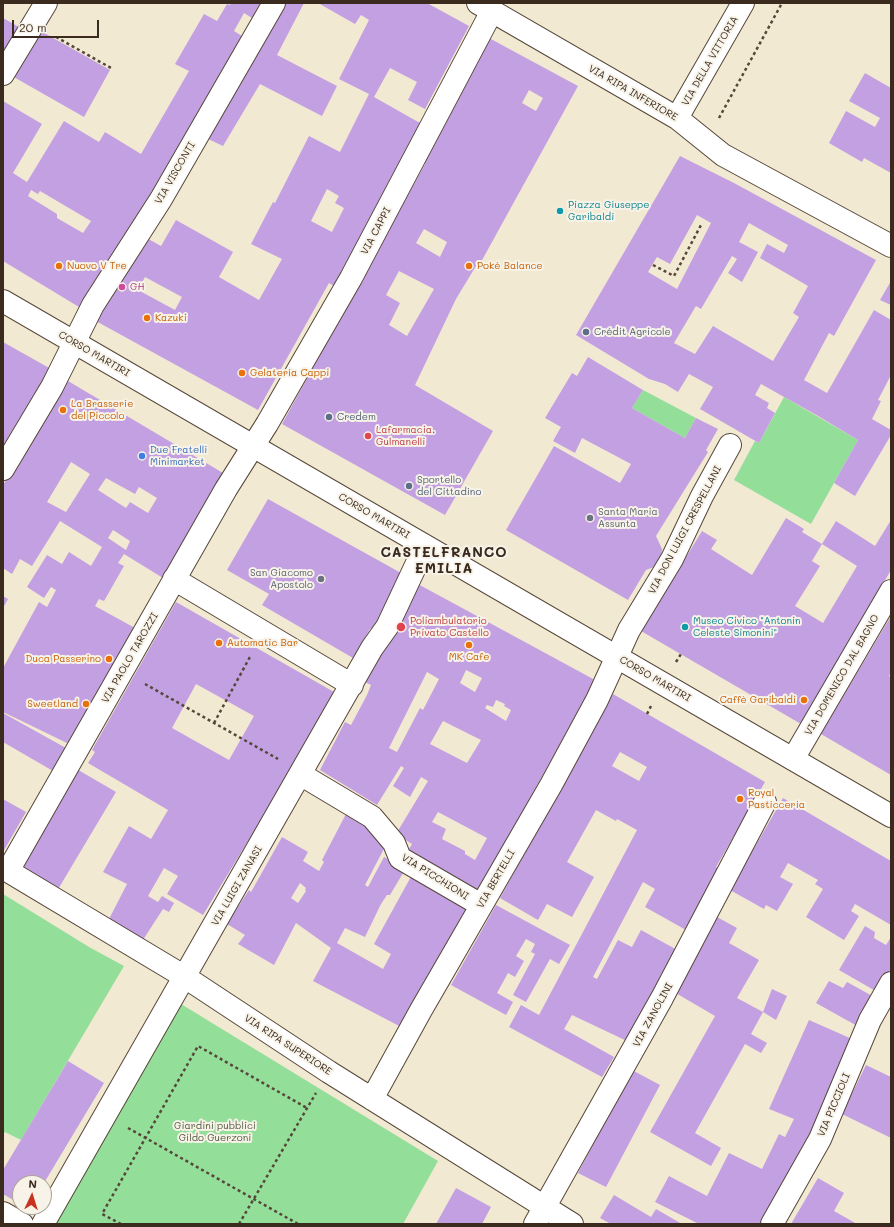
<!DOCTYPE html>
<html>
<head>
<meta charset="utf-8">
<style>
	body { margin:0 }
	#map { position:relative; width:894px; height:1227px; overflow:hidden; background:#f2e9d2; font-family:Mali,sans-serif }
	canvas { display:block }
	.frame { position:absolute; inset:0; border:4px solid #3b2a1e; pointer-events:none }
	.north { position:absolute; left:12px; top:1175px; width:40px; height:40px; box-sizing:border-box; background:#f7f3e8; border:1px solid #aca397; border-radius:50%; rotate:4deg; font-size:11px; font-weight:700; line-height:16px; text-align:center; color:#3b2a1e }
	.north::after { content:''; display:block; margin:auto; width:14px; height:18px; background:#c8321e; clip-path:polygon(50% 0,100% 100%,50% 72%,0 100%) }
	.scale { position:absolute; left:12px; top:20px; width:87px; height:18px; box-sizing:border-box; border:2px solid #3b2a1e; border-top:0; padding-left:5px; font-size:12px; line-height:14px; white-space:nowrap; color:#3b2a1e; -webkit-text-stroke:3px #f7f3e8; paint-order:stroke }
</style>
</head>
<body>
<div id="map">
<canvas width="894" height="1227"></canvas>
<div class="frame"></div>
<div class="north">N</div>
<div class="scale">20 m</div>
</div>
<script>
const c = document.querySelector('canvas').getContext('2d');
c.lineJoin = 'round';
function fillPath(path, color) { c.fillStyle = color; c.fill(path, 'evenodd'); }
const shape = rows => new Path2D(rows.map(r => 'M' + r).join(''));
function stroke(path, color, width, dash) { c.strokeStyle = color; c.lineWidth = width; c.lineCap = dash ? 'butt' : 'round'; c.setLineDash(dash || []); c.stroke(path); }
function drawText(font, color, halo, rows, align = 'center') {
  c.font = font + ' Mali,sans-serif'; c.lineWidth = 4; c.setLineDash([]); c.textBaseline = 'middle'; c.strokeStyle = halo; c.fillStyle = color; for (const [text, x, y, turn = 0] of rows) {
    c.save(); c.translate(x, y); c.rotate((+turn || 0) * Math.PI / 180); c.textAlign = isNaN(turn) ? turn : align; if (halo) c.strokeText(text, 0, 0); c.fillText(text, 0, 0); c.restore();
  }
}
fillPath(shape([
	[643,390,696,418,685,438,632,408],
	[784,397,858,440,811,524,734,480,755,441,759,443],
	[3,894,89,947,124,966,21,1140,5,1132,3,1135],
	[181,1004,438,1161,403,1224,52,1224]
]), '#93de99');
fillPath(shape([
	[231,3,260,3,252,18,244,13,234,31,242,36,134,222,79,307,3,261,3,101,42,124,13,173,27,182,64,121,99,142,105,132,141,154,189,71,175,64,204,14,217,21,227,4,230,5],
	[31,190,38,194,40,191,91,221,83,233,57,218,57,214,28,196],
	[278,3,304,3,277,55,337,86,322,116,260,84,223,146,204,137],
	[318,3,427,3,469,26,425,109,408,100,417,82,390,68,374,97,420,123,334,286,329,283,258,410,94,320,143,236,161,246,176,220,233,252,219,277,259,300,282,259,251,244,273,202,275,203,309,136,340,152,369,94,339,79,369,20,361,15,355,24],
	[327,189,339,196,335,203,344,208,332,232,311,221],
	[145,277,182,297,175,310,138,290],
	[3,18,19,27,3,60],
	[39,30,110,70,84,117,12,76],
	[489,38,578,86,481,262,479,261,456,299,415,385,493,431,445,515,282,424,425,164,423,162],
	[529,90,543,98,536,111,522,103],
	[424,229,447,242,440,257,416,243],
	[399,271,434,289,407,336,389,325,400,303,386,295],
	[865,73,891,88,891,173,864,158,862,162,829,143,846,111,875,127,880,118,849,101],
	[680,156,734,183,876,260,834,336,829,333,804,380,827,393,874,310,891,320,891,375,878,400,881,401,872,419,891,430,891,435,855,496,834,483,858,440,818,416,761,384,755,395,769,403,767,408,775,413,759,443,700,409,713,387,689,374,678,392,665,384,649,379,576,335],
	[697,215,711,223,677,289,648,272,657,257,670,264],
	[749,223,788,245,784,253,767,244,760,258,808,286,793,313,799,317,773,361,713,326,695,354,674,343,696,306,701,309,732,256,737,259,728,273,742,282,758,252,739,242],
	[891,281,891,305,880,300],
	[3,342,51,369,3,451],
	[588,357,643,390,632,408,685,438,696,418,718,429,706,450,708,452,656,536,662,549,661,559,654,567,646,570,628,600,506,530,554,446,620,483,631,464,582,438,575,453,553,441,561,427,545,418,572,373,577,376],
	[68,381,223,473,163,578,124,554,118,563,124,566,104,601,99,599,95,606,135,628,69,744,3,712,3,668,39,602,47,607,56,590,51,587,44,598,27,587,47,555,62,564,69,552,91,566,102,547,60,521,32,566,20,559,12,574,3,568,3,485],
	[71,462,90,474,66,512,47,502],
	[106,478,135,494,139,487,157,498,148,513,130,502,126,508,98,490],
	[113,530,130,541,126,550,108,538],
	[268,499,401,573,386,602,387,609,378,625,370,629,353,658,262,605,269,594,227,570],
	[786,518,804,529,802,532,822,544,836,521,875,546,891,520,891,570,801,724,641,631,702,531,717,540,711,549,752,575],
	[822,544,857,566,823,623,795,606,820,566,812,561],
	[416,583,595,680,477,895,406,854,412,844,396,834,428,781,421,777,410,797,393,786,404,768,401,766,377,805,320,770,345,722,351,725,367,695,371,685,365,682],
	[466,670,482,678,475,692,460,683],
	[427,672,439,679,423,710,420,708,397,752,389,748],
	[496,700,505,704,504,706,511,710,506,721,485,708,487,705,493,707],
	[443,721,481,740,467,763,430,744],
	[438,812,487,838,475,860,465,854,465,851,442,839,446,829,432,822],
	[3,596,8,599,3,608],
	[176,602,334,692,252,842,248,841,203,915,167,894,178,876,164,868,148,896,158,902,162,896,174,903,169,912,163,909,141,943,107,923,127,884,103,872,129,826,151,839,168,810,88,763,95,752,92,750],
	[196,684,254,716,229,760,172,728],
	[891,616,891,672,889,676,891,677,891,775,821,734],
	[613,694,765,782,716,867,722,870,686,930,645,907,655,889,643,882,593,977,597,979,618,940,632,947,641,930,679,951,629,1042,572,1015,564,1029,614,1057,602,1077,509,1027,521,1005,539,1015,637,830,617,819,616,821,596,810,567,862,594,877,572,917,547,904,538,920,500,898],
	[620,752,647,767,639,781,612,766],
	[3,713,66,748,53,771,3,742],
	[75,768,116,792,57,891,17,867],
	[783,798,891,861,891,925,855,904,851,911,859,916,844,940,806,917,823,889,815,884,818,880,788,863,780,877,793,884,777,911,766,905,764,909,730,890],
	[3,799,26,812,3,852],
	[347,812,360,818,387,843,365,885,368,887,384,857,406,868,390,895,387,895,381,904,365,937,345,928,337,943,383,969,391,954,374,944,413,873,468,906,403,1028,313,981,331,948,296,923,274,965,238,944,245,935,227,924,249,890,251,892,282,837,308,852,303,861,319,871,324,862,322,860],
	[300,883,306,888,305,890,306,891,298,903,291,898],
	[496,905,570,945,559,964,550,959,526,1002,513,995,535,954,531,952,535,944,526,939,516,956,524,961,515,977,508,973,497,993,513,1002,506,1015,451,985],
	[717,917,737,928,729,943,759,960,737,998,763,1012,772,989,787,996,776,1020,763,1012,751,1034,767,1043,761,1053,745,1044,695,1133,721,1148,711,1166,650,1132,715,1016,674,992],
	[865,926,875,932,874,938,886,945,891,937,891,972,879,993,839,970],
	[829,981,843,988,847,982,876,998,859,1027,816,1003],
	[809,1020,852,1039,813,1128,765,1224,699,1224,655,1202,669,1176,707,1196,729,1153,762,1169,779,1134,785,1137,794,1119,769,1109],
	[68,1061,104,1083,44,1183,20,1183,20,1204,3,1194,3,1170],
	[866,1065,891,1077,891,1138,842,1114],
	[632,1070,660,1085,606,1187,578,1173],
	[818,1178,844,1193,834,1211,857,1224,791,1224],
	[456,1188,491,1207,482,1224,436,1224],
	[614,1195,651,1217,656,1209,682,1224,611,1224,600,1218]
]), '#c3a0e2');
const minor = shape([
	[478,3,677,118,723,155,891,246],
	[3,74,46,3],
	[677,118,743,3],
	[3,469,52,387,93,305,161,199,274,3],
	[174,579,352,685],
	[793,759,891,591],
	[300,774,372,817,394,843,400,858,481,905],
	[3,868,185,977,329,1072,572,1224],
	[8,871,226,489,267,424,351,278,492,11],
	[372,1099,421,1010,551,785,597,700,629,630,672,559,702,496,730,445],
	[3,1213,22,1224],
	[43,1224,372,648,387,627,425,546],
	[535,1224,662,998,765,802],
	[772,1224,820,1139,870,1020,891,983]
]);
const major = shape([
	[3,301,891,816]
]);
stroke(minor, '#564739', 24);
stroke(major, '#564739', 24);
stroke(shape([
	[56,37,111,68],
	[719,118,782,3],
	[653,265,674,276,701,225],
	[676,662,681,654],
	[145,684,278,759],
	[647,714,651,706],
	[214,723,251,655],
	[128,1128,298,1224],
	[121,1224,102,1214,198,1046,307,1108],
	[239,1224,316,1093]
]), '#564739', 2.5, [3, 3]);
stroke(minor, '#fff', 22);
stroke(major, '#fff', 22);
for (const [x, y, r, color] of [
	[560,211,4,"#0f9aa8"],
	[59,266,4,"#e8710a"],
	[469,266,4,"#e8710a"],
	[122,287,4,"#d1479c"],
	[147,318,4,"#e8710a"],
	[586,332,4,"#5c6f8a"],
	[242,373,4,"#e8710a"],
	[63,410,4,"#e8710a"],
	[329,417,4,"#5c6f8a"],
	[368,436,4,"#e0444e"],
	[142,456,4,"#3f7fe0"],
	[409,486,4,"#5c6f8a"],
	[590,518,4,"#6b7280"],
	[321,579,4,"#6b7280"],
	[401,627,5,"#e0444e"],
	[685,627,4,"#0f9aa8"],
	[219,643,4,"#e8710a"],
	[469,645,4,"#e8710a"],
	[109,659,4,"#e8710a"],
	[804,700,4,"#e8710a"],
	[86,704,4,"#e8710a"],
	[740,799,4,"#e8710a"]
]) { const dot = new Path2D(); dot.arc(x, y, r, 0, 2 * Math.PI); c.fillStyle = color; c.fill(dot); stroke(dot, '#f7f3e8', 1.5); }
drawText('10px', '#3b2a1e', '#f7f3e8', [
	["VIA DELLA VITTORIA",710,61,-60],
	["VIA RIPA INFERIORE",633,93,30],
	["VIA VISCONTI",175,173,-60],
	["VIA CAPPI",376,231,-62],
	["CORSO MARTIRI",94,354,30],
	["CORSO MARTIRI",374,516,30],
	["VIA DON LUIGI CRESPELLANI",685,530,-62],
	["VIA PAOLO TAROZZI",130,658,-60],
	["VIA DOMENICO DAL BAGNO",842,675,-60],
	["CORSO MARTIRI",655,679,30],
	["VIA PICCHIONI",435,877,32],
	["VIA BERTELLI",496,879,-60],
	["VIA LUIGI ZANASI",237,886,-60],
	["VIA ZANOLINI",653,1015,-61],
	["VIA RIPA SUPERIORE",288,1045,33],
	["VIA PICCIOLI",834,1105,-67]
]);
drawText('10px', '#0d838f', '#f7f3e8', [
	["Piazza Giuseppe",568,205],
	["Garibaldi",568,217],
	["Museo Civico \"Antonin",693,621],
	["Celeste Simonini\"",693,633]
], 'left');
drawText('10px', '#c56008', '#f7f3e8', [
	["Nuovo V Tre",67,266],
	["Poké Balance",477,266],
	["Kazuki",155,318],
	["Gelateria Cappi",250,373],
	["La Brasserie",71,404],
	["del Piccolo",71,416],
	["Automatic Bar",227,643],
	["MK Cafe",469,657,"center"],
	["Duca Passerino",101,659,"right"],
	["Caffè Garibaldi",796,700,"right"],
	["Sweetland",78,704,"right"],
	["Royal",748,793],
	["Pasticceria",748,805]
], 'left');
drawText('10px', '#b23c85', '#f7f3e8', [
	["GH",130,287]
], 'left');
drawText('10px', '#4e5e75', '#f7f3e8', [
	["Crédit Agricole",594,332],
	["Credem",337,417],
	["Sportello",417,480],
	["del Cittadino",417,492]
], 'left');
drawText('10px', '#be3a42', '#f7f3e8', [
	["Lafarmacia.",376,430],
	["Gulmanelli",376,442],
	["Poliambulatorio",410,621],
	["Privato Castello",410,633]
], 'left');
drawText('10px', '#366cbe', '#f7f3e8', [
	["Due Fratelli",150,450],
	["Minimarket",150,462]
], 'left');
drawText('10px', '#5b616d', '#f7f3e8', [
	["Santa Maria",598,512],
	["Assunta",598,524],
	["San Giacomo",313,573,"right"],
	["Apostolo",313,585,"right"]
], 'left');
drawText('10px', '#51573d', '#f7f3e8', [
	["Giardini pubblici",215,1126],
	["Gildo Guerzoni",215,1138]
]);
c.letterSpacing = '1px';
drawText('bold 14px', '#3b2a1e', '#f7f3e8', [
	["CASTELFRANCO",444,553],
	["EMILIA",444,569]
]);
c.letterSpacing = '0px';
</script>
</body>
</html>
